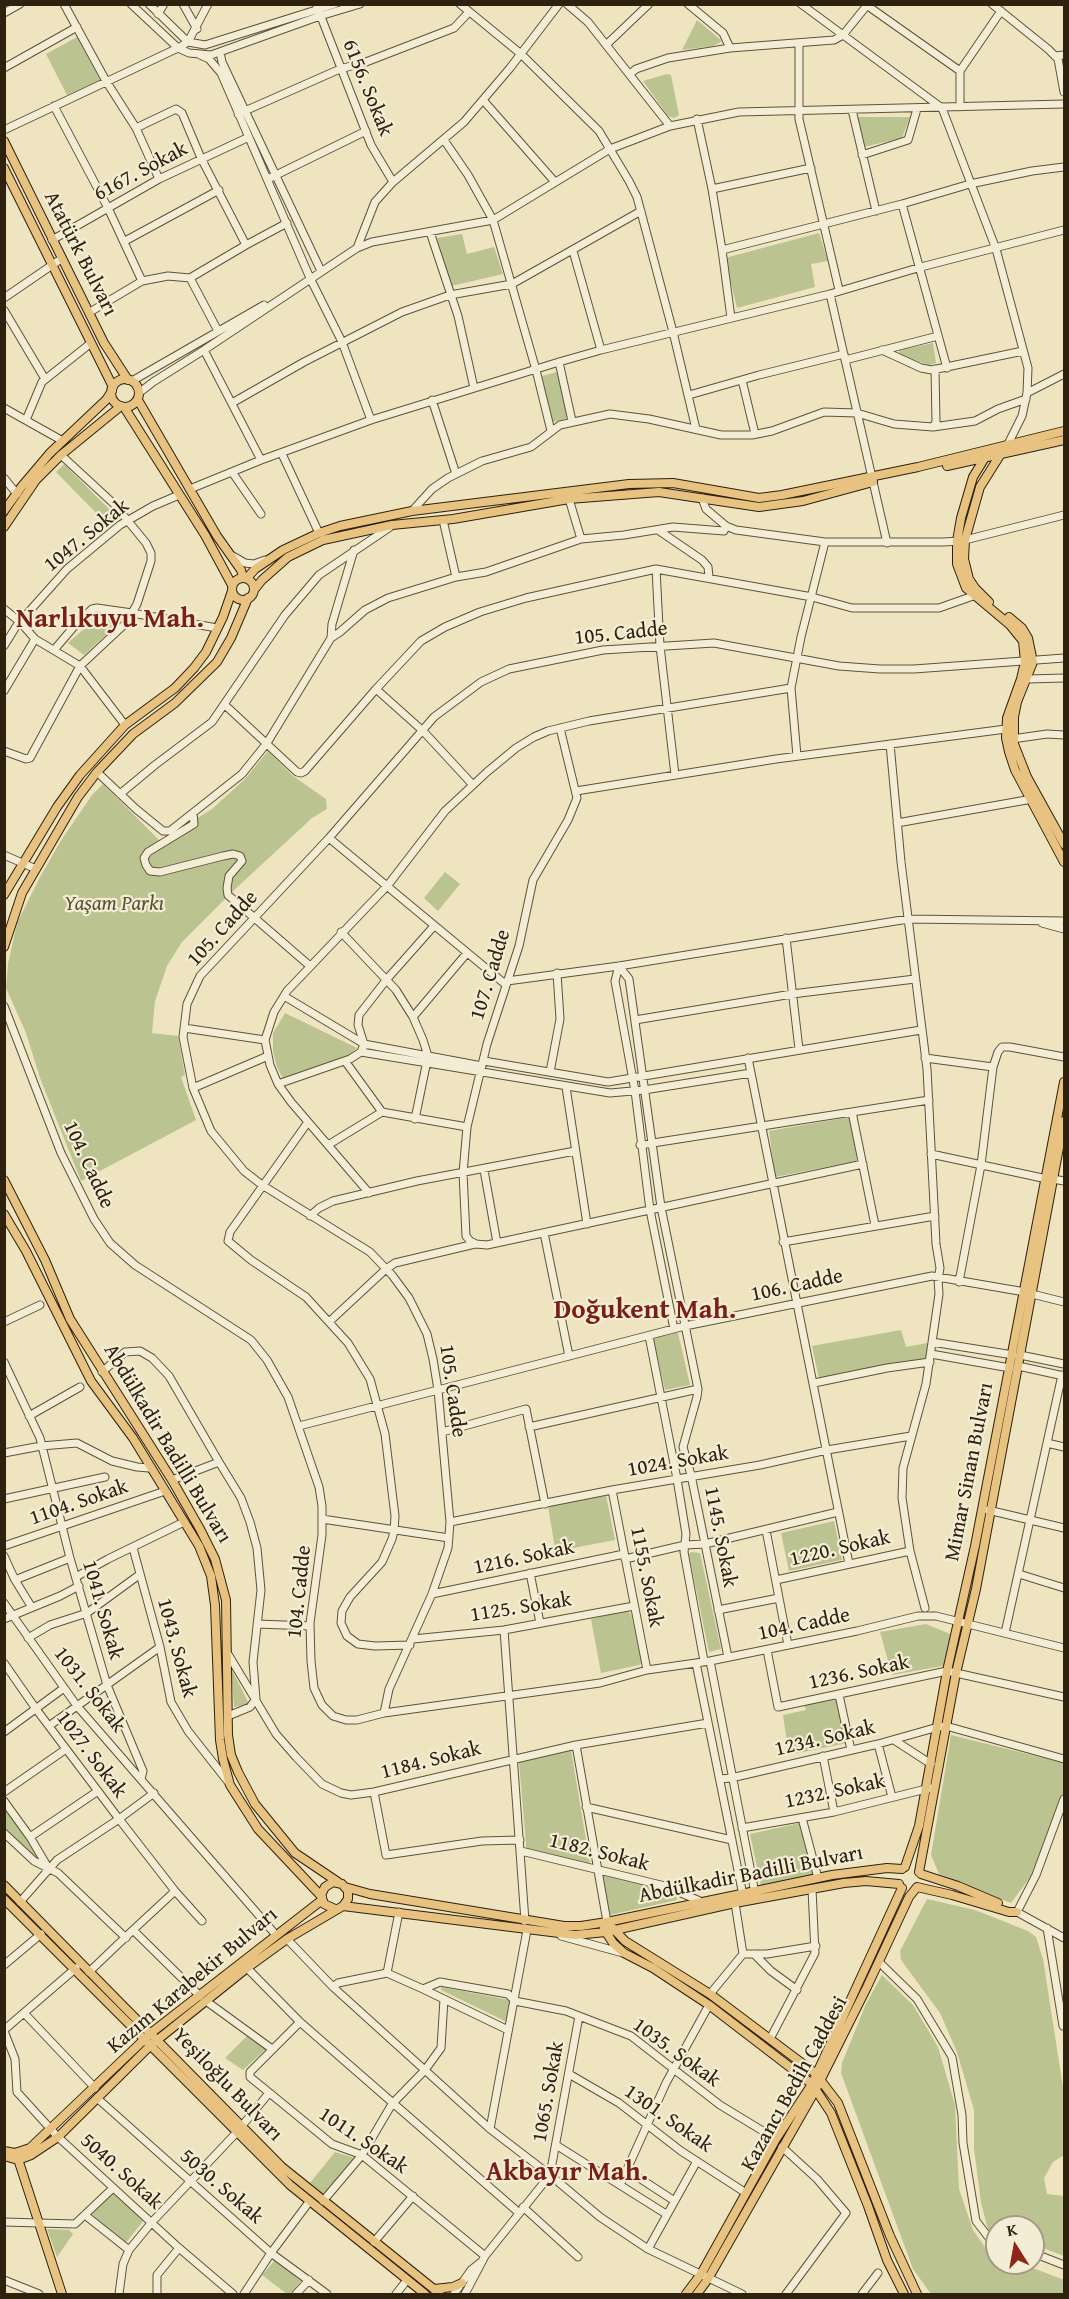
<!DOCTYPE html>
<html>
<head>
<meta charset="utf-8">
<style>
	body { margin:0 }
	#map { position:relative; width:1069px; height:2299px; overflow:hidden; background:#eee4bf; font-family:"Gentium Book Plus",serif }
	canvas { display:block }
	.frame { position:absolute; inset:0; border:6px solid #2e210e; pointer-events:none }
	.north { position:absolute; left:985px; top:2215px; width:60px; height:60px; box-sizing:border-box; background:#f4edd5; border:2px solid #a59b85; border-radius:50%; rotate:349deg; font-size:16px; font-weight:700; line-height:24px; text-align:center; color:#2e210e }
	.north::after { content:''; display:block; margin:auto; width:21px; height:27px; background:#8f2418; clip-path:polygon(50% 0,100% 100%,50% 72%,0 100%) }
</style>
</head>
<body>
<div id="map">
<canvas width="1069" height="2299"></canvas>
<div class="frame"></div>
<div class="north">K</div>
</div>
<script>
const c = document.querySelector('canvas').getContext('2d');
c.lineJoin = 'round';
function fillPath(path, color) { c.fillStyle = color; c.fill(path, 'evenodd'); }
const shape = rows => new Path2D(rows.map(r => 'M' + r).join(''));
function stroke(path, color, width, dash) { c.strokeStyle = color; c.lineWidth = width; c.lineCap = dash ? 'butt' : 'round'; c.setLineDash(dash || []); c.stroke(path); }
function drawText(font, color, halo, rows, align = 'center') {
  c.font = font + ' "Gentium Book Plus",serif'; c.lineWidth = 4.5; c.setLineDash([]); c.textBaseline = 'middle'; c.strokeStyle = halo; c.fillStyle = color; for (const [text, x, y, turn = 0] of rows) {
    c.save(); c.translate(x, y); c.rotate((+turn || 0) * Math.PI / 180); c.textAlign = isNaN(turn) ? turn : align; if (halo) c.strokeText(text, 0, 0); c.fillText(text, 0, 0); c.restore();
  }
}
fillPath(shape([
	[697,20,721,40,721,42,713,46,682,50],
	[77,37,100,80,67,95,46,54],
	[667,74,671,75,679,115,674,118,668,116,643,81],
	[857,117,910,117,902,138,864,147],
	[819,233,828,261,811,264,815,287,737,308,725,258],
	[462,234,467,254,494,247,503,274,451,286,437,238],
	[933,343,936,363,929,365,899,355,899,350],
	[557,372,568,418,552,422,542,376],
	[64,464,115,515,106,523,56,472],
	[103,612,126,616,84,655,68,643],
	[268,751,293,776,326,799,327,809,312,818,232,892,182,942,167,966,155,1001,152,1033,178,1036,185,1075,181,1077,196,1120,81,1181,40,1078,26,1033,6,988,8,964,17,923,40,877,62,839,92,795,103,784,160,841,212,809,245,779],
	[445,872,460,884,438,911,424,898],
	[285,1013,357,1048,349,1055,283,1079,277,1067,273,1051,273,1033],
	[850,1117,857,1161,775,1177,769,1131],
	[901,1330,906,1347,927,1343,929,1356,924,1359,819,1379,812,1346],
	[678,1333,690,1385,665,1390,653,1338],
	[606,1495,615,1540,558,1551,555,1549,548,1506],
	[834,1521,842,1560,789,1571,781,1533],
	[691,1552,700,1553,721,1649,709,1652,689,1555],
	[627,1611,631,1614,642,1663,639,1665,601,1673,591,1619],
	[926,1624,950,1634,948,1661,942,1666,892,1675,880,1632],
	[231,1668,249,1704,234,1707],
	[837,1698,847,1743,789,1755,783,1715,806,1710,804,1704],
	[951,1735,1064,1763,1064,1791,1031,1876,1011,1903,939,1874,931,1855],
	[571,1750,590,1864,529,1850,526,1848,526,1844,519,1762,552,1753],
	[4,1808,21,1831,38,1857,35,1857,5,1828],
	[800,1823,813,1875,761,1886,750,1834],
	[602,1874,675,1891,677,1900,610,1915],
	[927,1899,975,1910,1028,1931,1036,1937,1043,1959,1064,2094,1064,2155,1053,2162,1044,2178,1047,2194,1064,2196,1064,2256,1033,2244,1033,2227,997,2227,997,2233,988,2229,981,2203,974,2148,974,2110,957,2052,940,2013,901,1960,900,1951],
	[882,1975,913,2005,938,2047,955,2105,959,2189,973,2230,987,2250,997,2254,997,2263,1020,2263,1064,2280,1064,2294,931,2294,913,2269,841,2073,842,2063,866,2004],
	[441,1987,510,2000,507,2022,441,1990],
	[247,2036,266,2049,243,2070,225,2058],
	[335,2152,355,2158,324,2194,310,2183],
	[113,2190,144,2220,124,2245,92,2214],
	[47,2229,69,2230,73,2234,57,2257],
	[275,2260,301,2281,290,2294,287,2294,262,2275]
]), '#bbc390');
const minor = shape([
	[64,4,106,81,136,128,159,179],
	[131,4,178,48,189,53,211,55,320,16,360,4],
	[149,4,188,42,205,45,335,4],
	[183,4,197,29],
	[316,4,371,145,393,182],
	[460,4,521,54,599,131,629,181,637,197,673,332,696,429],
	[567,4,588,22,670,126],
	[688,4,723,33,730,48],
	[801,4,942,108,996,249,1028,368,1027,393,1022,416,1007,446],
	[865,4,960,71],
	[992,4,1048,49,1058,59,1064,92],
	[4,13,20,4],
	[158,14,164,4],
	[799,44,799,119,839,290],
	[606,45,649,4],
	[220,52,222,62,321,271],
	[200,55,209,59,221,73,310,278,342,342,371,420],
	[1055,56,1064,55],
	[4,68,77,27],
	[630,74,636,69,668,58,730,48,834,40,843,35,868,4],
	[483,100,555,182],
	[54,106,108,208,142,281],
	[960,107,960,71,1001,11],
	[852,110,876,211],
	[238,114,340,69,366,62,454,28,469,12],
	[697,119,712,189],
	[136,128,176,109,182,113,201,158,246,245],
	[4,130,178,48,188,42,208,4],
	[444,140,468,175,493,220,536,370,551,431],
	[862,155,908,140,917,109],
	[811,168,712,189,722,250,902,204,970,184,1032,171,1064,167],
	[270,178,366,131],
	[902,204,947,368],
	[430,232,458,316,474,388],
	[52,240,159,179,249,137],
	[125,241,219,190],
	[357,248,375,202,393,182,464,122,510,68,559,4],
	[722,250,731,318],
	[573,251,601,350],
	[190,278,246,245,287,223],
	[830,294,887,543],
	[4,298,61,259],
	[4,310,45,379],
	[90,312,142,281,168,276,190,278,218,331],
	[204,350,261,460],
	[882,350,921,368,932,370,1023,351],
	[845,360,938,336],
	[559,362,572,421],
	[742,380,755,434],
	[132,381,264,305],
	[139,393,153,382,204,350,357,248,372,242,493,220,610,149,670,126,739,112,1064,104],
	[1027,393,1064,374],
	[689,395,759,375,844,354],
	[432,400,456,474],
	[232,403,304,362,402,312,450,295,512,284,641,211],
	[4,408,61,440],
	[26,420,42,382,91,343],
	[933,427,975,421,998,409,1026,399],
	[282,454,319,533],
	[232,472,261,514],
	[4,478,17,494],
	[190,489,261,460,371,420,559,362,601,350,830,294,921,267,1064,230],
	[569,499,581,539],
	[412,511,432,489,448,478,482,461,531,447,560,425,610,414,649,419,721,435,752,435,772,431,824,412,857,413,894,424,933,427,936,422,935,369],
	[443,520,456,577],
	[726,526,736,530,825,542,943,542,961,541,1064,515],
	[658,530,702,560,708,567,709,577],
	[231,555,245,563,254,564,265,560],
	[656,569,660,646,675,775],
	[4,609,20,622,35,639,80,666,125,725],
	[331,638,340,632,365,610,388,598,456,577,486,572,581,539,624,535,673,527,724,531,726,526,706,509,702,498],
	[4,646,17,625,67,569,120,525,153,506,179,495],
	[54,650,77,623,92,609,97,608,132,613,217,628],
	[1028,679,1064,678],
	[376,689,423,731,473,785],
	[4,691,35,639],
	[225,705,297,772,301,773,305,771,376,689,421,641,445,627,480,612,526,598,656,569,812,597,852,608,939,608,973,596],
	[560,728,577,798,568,820,533,880,519,946,487,1044,467,1127,463,1173,466,1236,470,1241,476,1244,487,1245,863,1164],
	[1012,739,1047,734,1064,735],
	[890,744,901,862,927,1069,936,1244,940,1268,938,1279,939,1294,926,1384,903,1468,902,1498,910,1551,925,1608],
	[4,751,26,759,30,758,80,666,127,622,137,604,151,561,151,553,146,543,114,504,61,455],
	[797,756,791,688,801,637,825,542],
	[97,772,136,809,163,831,170,831,242,774,267,743,331,638,332,624,354,550],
	[576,791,776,759,1006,729],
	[120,794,155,765,212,722,285,615,319,575,390,527],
	[193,813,194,824,148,852,144,858,146,865,150,871,160,872,223,856,233,854,240,856,242,861,229,876,227,888,228,895,310,966],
	[897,823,1032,799],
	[329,838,505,984],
	[4,855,36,869],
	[1042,923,1064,929],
	[341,932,396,990,413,1017,423,1040,428,1056,415,1119],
	[786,938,799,1049],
	[507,981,619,966,908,919,1064,921],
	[284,996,364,1044,482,1066],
	[4,1006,61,1153,94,1219,110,1243,135,1265,251,1340,267,1360,288,1397,319,1487,322,1506,322,1535,310,1623,311,1661,314,1688,322,1705,333,1716,346,1720,357,1720,384,1713,600,1683,647,1670,710,1661,857,1631,918,1616,936,1616,1064,1648],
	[413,1017,467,953],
	[635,1020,792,994,915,979],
	[184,1028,265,1040],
	[361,1052,610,1093,644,1090,751,1073],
	[748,1058,849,1564],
	[925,1058,993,1067],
	[345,1061,382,1112],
	[484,1061,608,1082,921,1030],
	[550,1072,560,1019,557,973],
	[278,1084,350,1059,361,1052,364,1044,358,1025,359,1015,387,979,434,926],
	[566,1087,587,1224],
	[193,1088,268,1056],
	[852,1112,875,1225],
	[308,1122,230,1232,228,1241,251,1260,306,1297,348,1343,370,1379,385,1434,395,1516,394,1531,392,1539,382,1562,350,1597,342,1611,341,1623,347,1636,358,1644,375,1646,410,1645],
	[328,1145,382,1112,467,1127],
	[640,1145,929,1100],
	[931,1154,1047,1179],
	[484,1170,497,1243],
	[1053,1179,1064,1181],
	[369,1193,291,1102,278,1084,270,1065,265,1040,274,1012,287,991,388,885,445,811,487,772,516,748,534,737,548,731,589,721,791,688],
	[310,1216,319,1208,333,1201,417,1181,575,1151],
	[544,1233,569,1356],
	[783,1242,935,1216],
	[959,1282,981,1165,993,1067,998,1052,1002,1047,1010,1047,1064,1057],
	[1032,1294,1064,1302],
	[4,1322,40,1305],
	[329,1322,386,1269,395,1263,475,1244],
	[649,1336,677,1479,686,1534,684,1552,704,1661],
	[932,1342,1013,1355],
	[931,1354,1010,1368],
	[1020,1355,1064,1364],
	[4,1362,40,1438,70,1558,107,1685,143,1771,141,1779],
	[1018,1366,1064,1376],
	[102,1372,125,1352,140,1351,152,1358,169,1376,219,1462,172,1480],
	[814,1383,887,1368,930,1362],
	[698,1389,697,1397,683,1447,691,1475,728,1657],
	[29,1416,80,1387],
	[299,1426,685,1326,932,1276,1025,1292],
	[529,1427,698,1389,661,1207,629,979,619,966,615,981,635,1091,650,1210,674,1329],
	[442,1432,526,1409,545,1504],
	[1047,1443,1064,1447],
	[4,1453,41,1446,77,1443,112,1461,137,1467,149,1468],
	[219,1462,241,1498,250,1522,257,1548,261,1590,253,1662,256,1699,250,1707,228,1716],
	[612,1490,647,1670],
	[4,1499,105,1477],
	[988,1510,1064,1528],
	[322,1519,449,1538],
	[450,1522,612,1490,760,1465,827,1450,911,1436],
	[766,1530,788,1645],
	[4,1546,165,1491],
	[133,1548,160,1647,171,1702,188,1731,229,1783],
	[4,1556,15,1580,31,1606],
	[625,1559,685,1545,705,1544,838,1512],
	[530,1573,540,1623],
	[1019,1574,1064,1588],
	[76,1577,108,1559,184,1522],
	[15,1580,70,1558],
	[776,1580,910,1551],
	[432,1594,624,1554],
	[4,1603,77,1706,276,1935],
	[718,1610,779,1598],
	[4,1619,60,1596,79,1586],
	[257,1624,310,1626],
	[504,1630,525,1921],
	[1005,1633,1062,1375],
	[28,1638,50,1625,87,1613,139,1575],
	[413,1639,504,1630,634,1606],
	[767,1650,778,1707,947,1671,1064,1697],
	[228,1654,276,1734,296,1757,322,1784,341,1793,351,1795,374,1792,576,1745,708,1723],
	[710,1661,755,1893],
	[4,1663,36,1709,119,1819,57,1860,20,1902],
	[696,1663,743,1895],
	[839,1695,851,1750],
	[384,1713,389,1689,432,1594,448,1548,450,1522,438,1390,433,1359,427,1334,409,1298,392,1275,370,1252,262,1185,244,1171,211,1131,193,1088,183,1037,187,1004,200,976,329,838,434,717,481,682,509,669,603,650,714,643,839,666,880,669,914,669,1064,658],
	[49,1726,160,1647],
	[4,1732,64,1688],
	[894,1740,931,1764],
	[878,1744,892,1797],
	[576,1745,607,1922],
	[823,1756,834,1812],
	[720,1779,731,1778,878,1744,938,1727,946,1726,1064,1759],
	[4,1792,66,1749],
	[374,1792,386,1855,482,1841,520,1840],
	[154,1793,119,1819,175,1891,202,1921],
	[1064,1799,1036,1875,1017,1912,1064,1938],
	[4,1801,30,1837,49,1869],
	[586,1807,732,1840],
	[802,1818,818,1878],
	[742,1828,834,1812,930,1788],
	[4,1833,34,1861,58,1873,126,1938],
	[30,1837,98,1791],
	[521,1851,665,1886,702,1902],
	[1047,1928,1063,2026],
	[133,1930,175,1891],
	[561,1936,623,1953],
	[287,1939,333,1987,490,2129,550,2175,600,2217,648,2249,742,2294],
	[743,1954,767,1954,816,1946],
	[754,1954,771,1971,797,1990],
	[879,1962,917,1999,952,2057,962,2115,963,2143,976,2221,993,2243,997,2244],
	[4,1965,41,1934],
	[247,1968,300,2022,518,2212],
	[89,1972,133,1930,200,1996],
	[387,1973,399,1912],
	[333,1987,338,1983,387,1973,423,1989,440,1982,508,1994,515,2001,566,2011,631,2036,720,2105,776,2139],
	[423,1989,508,2030],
	[710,1994,743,1954,735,1903],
	[206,2001,272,2049],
	[24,2013,95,2088],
	[300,2022,250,2072,250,2077,332,2144,362,2155,485,2256],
	[4,2030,76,1968],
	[4,2031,15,2059,17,2092,58,2137,179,2248,233,2294],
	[770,2039,815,1953,812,1889],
	[569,2074,619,2103,681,2151,746,2193],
	[97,2098,271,2253,327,2294],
	[241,2127,269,2093],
	[490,2129,527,1930],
	[556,2145,666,2214],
	[782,2147,817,2179,846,2213,786,2294],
	[627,2170,673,2200],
	[620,2185,666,2083,709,2005],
	[323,2201,362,2155,392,2104,425,2070,441,2048,444,1999],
	[523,2207,578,2257],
	[85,2215,129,2250],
	[4,2222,75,2224,113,2188],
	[374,2242,413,2196],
	[648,2249,697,2161],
	[1033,2253,1064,2265],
	[4,2280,39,2294],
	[119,2294,123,2264,129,2250,152,2222,237,2132],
	[157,2294,157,2275,179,2248],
	[244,2294,271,2253,309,2202],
	[296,2294,309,2280],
	[396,2294,407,2280],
	[454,2294,471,2270,481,2262],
	[465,2294,485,2256,550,2175,579,2016],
	[862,2294,878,2273]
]);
const major = shape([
	[4,141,104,343,128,380],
	[4,168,113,387],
	'111 393a14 14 0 1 1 28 0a14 14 0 1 1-28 0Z',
	[138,400,217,536,241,570,243,577],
	[124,407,205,535,232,585],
	[986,456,973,477,961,518,957,541,957,564,966,588,1010,625,1023,641,1025,662,1021,679,1007,718,1006,738,1009,752,1015,770,1064,862],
	[947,466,1064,440],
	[4,511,22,486,50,453,106,400,112,391],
	[4,527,36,480,61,455,121,406],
	'232 589a11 11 0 1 1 22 0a11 11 0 1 1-22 0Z',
	[247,578,255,569,283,550,319,533,340,526,412,511,629,484,673,483,759,498,782,495,918,467,1064,431],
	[254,590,262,580,288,557,323,540,392,525,453,519,569,499,659,492,759,507,803,501,873,482],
	[989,602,975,588,969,579,964,559,965,540,980,487,1002,452],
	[1009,617,1022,628,1028,638,1033,662,1017,702,1014,717,1014,744,1027,777,1064,844],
	[4,895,57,807,80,775,125,725,175,688,194,668,206,652,223,617,232,591],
	[4,947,22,893,78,797,97,772,133,734,175,703,217,662,231,638,248,598],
	[4,1180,45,1260,70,1319,172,1480,200,1529,215,1559,226,1600,228,1735,231,1755,238,1772,255,1804,295,1853,338,1882],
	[4,1214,26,1251,91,1381,133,1438,199,1546,211,1576,215,1605,220,1740,223,1759,230,1785,258,1829,322,1897],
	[905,1867,919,1826,947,1671,975,1546,1064,1082],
	[919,1872,956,1673,976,1589,1064,1121],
	[921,1874,958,1886,998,1903],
	[4,1885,282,2167,440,2294],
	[345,1887,370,1894,564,1926,581,1926,607,1922,625,1941,710,1994,815,2073,838,2103,890,2236,917,2294],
	[4,1899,290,2185,425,2294],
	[343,1906,575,1935,606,1932,735,1903,844,1883,866,1881,899,1884],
	[607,1922,832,1875,887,1868,902,1869],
	[604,1929,613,1943,624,1953,653,1968,709,2005,812,2084,831,2113,868,2206,887,2260,904,2294],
	[4,2151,15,2153,30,2148,151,2033,322,1900],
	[4,2156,18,2160,31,2155,58,2137,151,2045,247,1968,287,1939,343,1906,348,1899,348,1891,342,1884,333,1882,325,1887,321,1895,324,1904,335,1909],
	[17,2156,62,2294],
	[434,2289,453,2287,462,2283],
	[686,2294,701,2274,776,2139,812,2084,902,1888],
	[697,2294,708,2279,816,2089,867,1987,909,1897,917,1887,952,1895,1009,1912,1017,1912]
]);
stroke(minor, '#5e523a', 9);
stroke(major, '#2e210e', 10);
stroke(minor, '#f4edd5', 7);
stroke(major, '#e7c280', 8);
drawText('21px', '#2e210e', '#f4edd5', [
	["6156. Sokak",367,88,68],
	["6167. Sokak",141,172,-28],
	["Atatürk Bulvarı",80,254,63],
	["1047. Sokak",87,536,-39],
	["105. Cadde",621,634,-6],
	["105. Cadde",223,929,-48],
	["107. Cadde",491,975,-73],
	["104. Cadde",88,1165,65],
	["106. Cadde",797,1286,-12],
	["105. Cadde",452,1391,82],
	["Abdülkadir Badilli Bulvarı",167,1444,59],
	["1024. Sokak",678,1462,-10],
	["Mimar Sinan Bulvarı",970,1472,-79],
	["1104. Sokak",79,1503,-19],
	["1145. Sokak",720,1537,79],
	["1220. Sokak",840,1549,-13],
	["1216. Sokak",524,1558,-12],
	["1155. Sokak",646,1577,79],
	["104. Cadde",300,1592,-84],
	["1125. Sokak",521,1608,-9],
	["1041. Sokak",102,1610,74],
	["104. Cadde",804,1625,-12],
	["1043. Sokak",176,1648,75],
	["1236. Sokak",859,1673,-12],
	["1031. Sokak",89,1690,52],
	["1234. Sokak",825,1739,-13],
	["1027. Sokak",91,1755,53],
	["1184. Sokak",431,1761,-14],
	["1232. Sokak",835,1792,-12],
	["1182. Sokak",599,1853,14],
	["Abdülkadir Badilli Bulvarı",751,1875,-11],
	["Kazım Karabekir Bulvarı",193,1981,-40],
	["1035. Sokak",676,2053,36],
	["Kazancı Bedih Caddesi",795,2084,-61],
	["Yeşiloğlu Bulvarı",227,2085,46],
	["1065. Sokak",549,2092,-80],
	["1301. Sokak",668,2119,35],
	["1011. Sokak",363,2141,34],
	["5040. Sokak",121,2172,42],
	["5030. Sokak",221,2187,41]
]);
drawText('italic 21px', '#585235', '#f4edd5', [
	["Yaşam Parkı",114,905]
]);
drawText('bold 27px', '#7a1f14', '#f4edd5', [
	["Narlıkuyu Mah.",110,620],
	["Doğukent Mah.",645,1311],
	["Akbayır Mah.",567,2173]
]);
</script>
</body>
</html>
